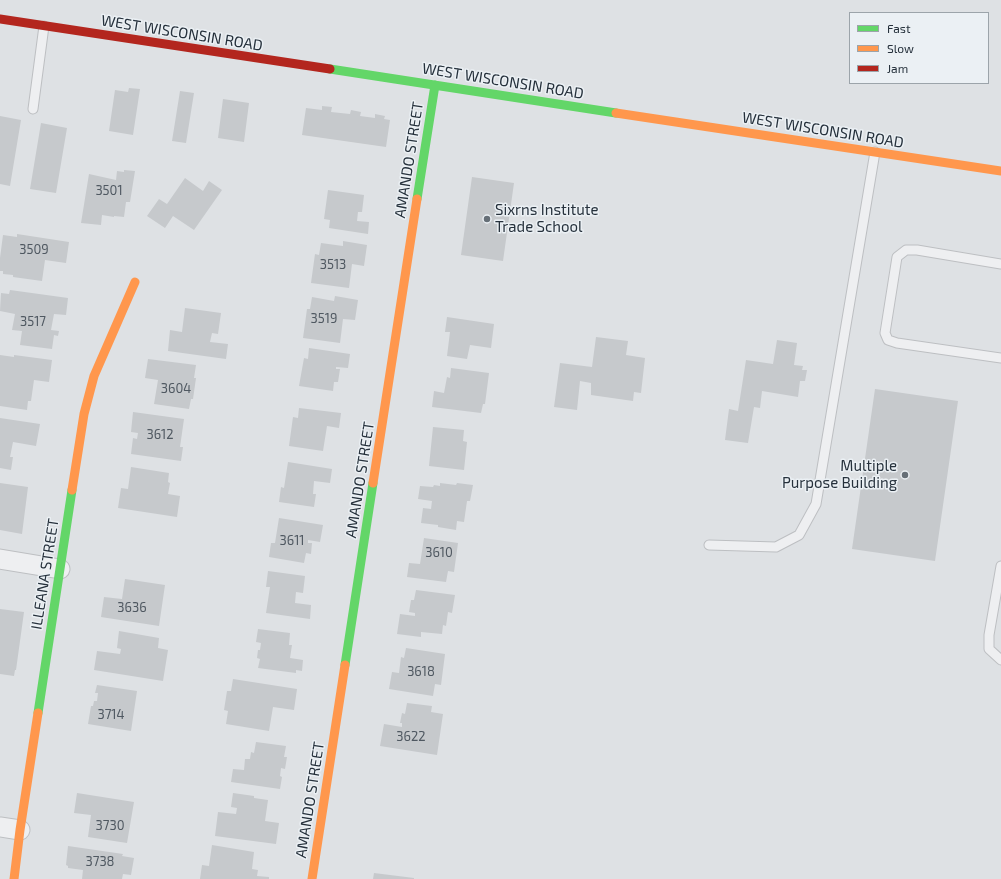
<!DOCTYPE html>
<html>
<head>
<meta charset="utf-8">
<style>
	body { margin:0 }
	#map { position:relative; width:1001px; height:879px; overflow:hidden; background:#dee1e4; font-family:"Exo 2",sans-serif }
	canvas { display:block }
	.legend { position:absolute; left:849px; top:12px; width:140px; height:72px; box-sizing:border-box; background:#ebf0f4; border:1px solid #9ca4aa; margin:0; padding:5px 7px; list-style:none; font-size:12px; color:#26313c }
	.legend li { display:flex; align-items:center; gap:8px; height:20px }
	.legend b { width:20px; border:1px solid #9ca4aa }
</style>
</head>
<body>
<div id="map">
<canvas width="1001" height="879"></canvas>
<ul class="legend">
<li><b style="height:5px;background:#63d668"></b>Fast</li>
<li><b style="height:5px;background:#ff974d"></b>Slow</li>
<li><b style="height:5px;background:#b3261e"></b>Jam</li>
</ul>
</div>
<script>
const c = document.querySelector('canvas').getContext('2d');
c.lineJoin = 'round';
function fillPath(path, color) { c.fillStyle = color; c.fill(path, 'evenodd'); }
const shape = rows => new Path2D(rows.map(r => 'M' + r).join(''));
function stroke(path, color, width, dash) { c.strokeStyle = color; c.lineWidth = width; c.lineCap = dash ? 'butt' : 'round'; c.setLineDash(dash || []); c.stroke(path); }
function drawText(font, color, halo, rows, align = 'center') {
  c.font = font + ' "Exo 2",sans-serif'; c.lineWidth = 3; c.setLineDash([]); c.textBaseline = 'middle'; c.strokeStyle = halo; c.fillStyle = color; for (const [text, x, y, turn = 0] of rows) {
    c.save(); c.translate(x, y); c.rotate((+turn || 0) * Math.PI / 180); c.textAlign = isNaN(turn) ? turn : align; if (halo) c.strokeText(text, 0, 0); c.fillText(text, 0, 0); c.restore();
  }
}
fillPath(shape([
	[129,88,140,89,133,135,109,131,115,90,128,92],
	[180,91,194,93,186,143,172,141],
	[223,99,249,103,244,142,218,138],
	[322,106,332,107,331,112,350,114,351,110,361,112,360,116,375,118,375,114,385,116,384,119,390,120,386,147,302,135,306,108,322,110],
	[0,116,21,120,10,186,0,184],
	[41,123,67,128,56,193,30,189],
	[124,170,135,171,130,202,126,202,124,217,114,216,114,217,102,215,101,225,81,223,89,174,116,180,117,171,124,172],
	[472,177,514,183,503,261,461,255],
	[185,178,203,191,209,181,222,190,194,230,173,216,165,228,147,216,159,199,167,204],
	[328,190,364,195,362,212,358,212,357,221,369,222,368,234,329,228,330,220,324,219],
	[17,234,69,242,66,263,45,260,42,281,13,277,13,275,3,274,3,271,0,271,0,258,3,235,17,237],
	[343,241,367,245,364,266,352,264,349,288,311,283,315,254,319,255,321,243,343,246],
	[10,290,68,298,66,315,54,314,51,330,59,331,58,336,54,335,52,349,20,345,22,331,12,330,15,314,0,311,1,293,9,294],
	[335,296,358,300,355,320,343,319,340,343,303,338,307,309,310,309,312,297,334,301],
	[185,308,221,313,218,334,212,333,210,342,228,344,226,359,168,351,170,330,182,332],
	[447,317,494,324,491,348,470,345,467,359,447,356,450,332,445,332],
	[596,337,628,341,626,355,645,358,641,393,634,392,633,401,591,395,591,383,580,381,577,410,554,407,560,363,592,367],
	[777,340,797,343,794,365,803,366,802,370,807,370,805,381,800,381,798,397,762,391,760,408,754,407,748,443,725,440,729,409,738,411,746,360,773,364],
	[309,348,350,354,348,368,336,367,336,369,340,369,338,382,334,382,333,391,299,386,304,358,308,359],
	[0,355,14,357,14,355,52,360,49,382,34,380,31,401,28,401,27,410,0,406],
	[148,359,196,365,194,378,196,378,193,399,191,399,189,409,154,404,158,380,145,378],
	[451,368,489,373,485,404,483,404,481,413,432,407,434,391,444,393,447,377,450,378],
	[875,389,958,401,935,561,852,549],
	[299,408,341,413,339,428,327,426,323,451,289,446,293,417,298,418],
	[133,412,184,419,180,447,183,447,181,461,131,454,133,438,137,439,138,433,131,432],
	[0,418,40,424,36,446,13,442,10,457,13,457,11,470,0,468],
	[433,427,464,430,463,441,467,442,464,470,429,466],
	[288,462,332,469,330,483,314,481,313,494,316,494,314,507,279,502,281,487,284,488],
	[131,467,169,473,168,482,170,483,168,494,180,496,177,517,118,508,121,488,128,489],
	[0,483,28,487,22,534,0,530],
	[440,483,456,485,457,483,473,485,470,501,467,501,464,522,457,521,456,530,438,527,438,525,421,523,423,508,431,509,432,501,418,499,420,486,433,487,434,485,440,486],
	[279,518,323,525,320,542,308,540,308,543,312,543,311,554,306,553,304,563,269,557,271,543,275,543],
	[424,538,458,543,454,572,448,571,446,582,407,577,409,563,420,564],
	[268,571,305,576,303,593,296,592,295,603,311,605,310,619,266,613,270,587,266,587],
	[125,579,165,585,159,626,101,617,104,597,122,599],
	[416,590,455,595,452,613,448,612,446,626,443,625,442,634,421,632,421,637,397,634,400,614,415,616,415,613,409,612,411,600,414,600],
	[0,609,24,612,16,670,15,670,14,676,0,674],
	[258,629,290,633,289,645,292,645,290,658,303,660,302,671,296,670,296,673,258,668,260,659,257,658,258,650,260,650,261,643,256,642],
	[119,631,159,638,158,648,168,650,163,681,94,670,97,651,120,654,121,649,117,648],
	[406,648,445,654,441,685,435,684,433,696,389,689,392,672,399,673,401,657,404,658],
	[233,679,297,689,294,710,273,707,269,731,226,724,228,711,224,710,227,691,231,691],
	[97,685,137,691,131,731,88,724,91,706,93,706,94,701,97,701,98,693,95,693],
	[407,703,432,706,431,712,443,714,437,755,380,746,384,724,402,727,402,723,400,723,402,713,405,714],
	[256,742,286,746,284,757,287,757,285,769,281,768,280,776,282,777,280,789,231,782,233,769,244,770,245,759,250,759,251,752,254,753],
	[77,793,134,802,127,843,88,837,91,815,74,813],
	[233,793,254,796,254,798,268,800,265,821,279,823,276,844,215,836,218,812,236,814,237,808,231,807],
	[212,845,254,852,252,869,258,870,257,876,269,877,269,879,200,879,202,865,209,866],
	[68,846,123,854,122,856,134,858,131,875,123,874,122,879,82,879,83,870,68,868,68,866,66,865],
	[374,873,414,878,414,879,373,879]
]), '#c6c9cc');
const lane = shape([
	[33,109,44,26],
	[1001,264,917,250,906,250,897,257,885,333,888,340,897,343,1001,358],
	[709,545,776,547,799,535,816,504,875,152],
	[1001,566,989,635,989,649,1001,660]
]);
const street = shape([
	[0,559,60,569],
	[0,827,20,830]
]);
stroke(lane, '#bdbfc2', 11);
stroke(street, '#bdbfc2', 21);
stroke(lane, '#eeeff1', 9);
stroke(street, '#eeeff1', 19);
stroke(shape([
	[330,69,616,113],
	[417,199,435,85],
	[345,665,373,483],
	[38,713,72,490]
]), '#63d668', 9);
stroke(shape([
	[616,113,1001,171],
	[373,483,417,199],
	[72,490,84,414,94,376,135,282],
	[14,879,20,830,38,713],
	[312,879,345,665]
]), '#ff974d', 9);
stroke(shape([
	[0,19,330,69]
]), '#b3261e', 9);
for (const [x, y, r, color] of [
	[487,219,4,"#666f77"],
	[905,475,4,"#666f77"]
]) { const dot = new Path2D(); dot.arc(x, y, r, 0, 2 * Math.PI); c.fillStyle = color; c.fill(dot); stroke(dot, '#ebf0f4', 1.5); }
drawText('13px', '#4f5861', null, [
	["3501",109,191],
	["3509",34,250],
	["3513",333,265],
	["3519",324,319],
	["3517",33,322],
	["3604",176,389],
	["3612",160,435],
	["3611",292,541],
	["3610",439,553],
	["3636",132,608],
	["3618",421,672],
	["3714",111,715],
	["3622",411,737],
	["3730",110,826],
	["3738",100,862]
]);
drawText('15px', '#26313c', '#ebf0f4', [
	["WEST WISCONSIN ROAD",182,33,9],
	["WEST WISCONSIN ROAD",503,81,9],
	["WEST WISCONSIN ROAD",823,130,9],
	["AMANDO STREET",409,160,-81],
	["AMANDO STREET",360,480,-81],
	["ILLEANA STREET",45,574,-81],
	["AMANDO STREET",310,800,-81]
]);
drawText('15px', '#26313c', '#ebf0f4', [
	["Sixrns Institute",495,210],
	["Trade School",495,227],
	["Multiple",897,466,"right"],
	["Purpose Building",897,483,"right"]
], 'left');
</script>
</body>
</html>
